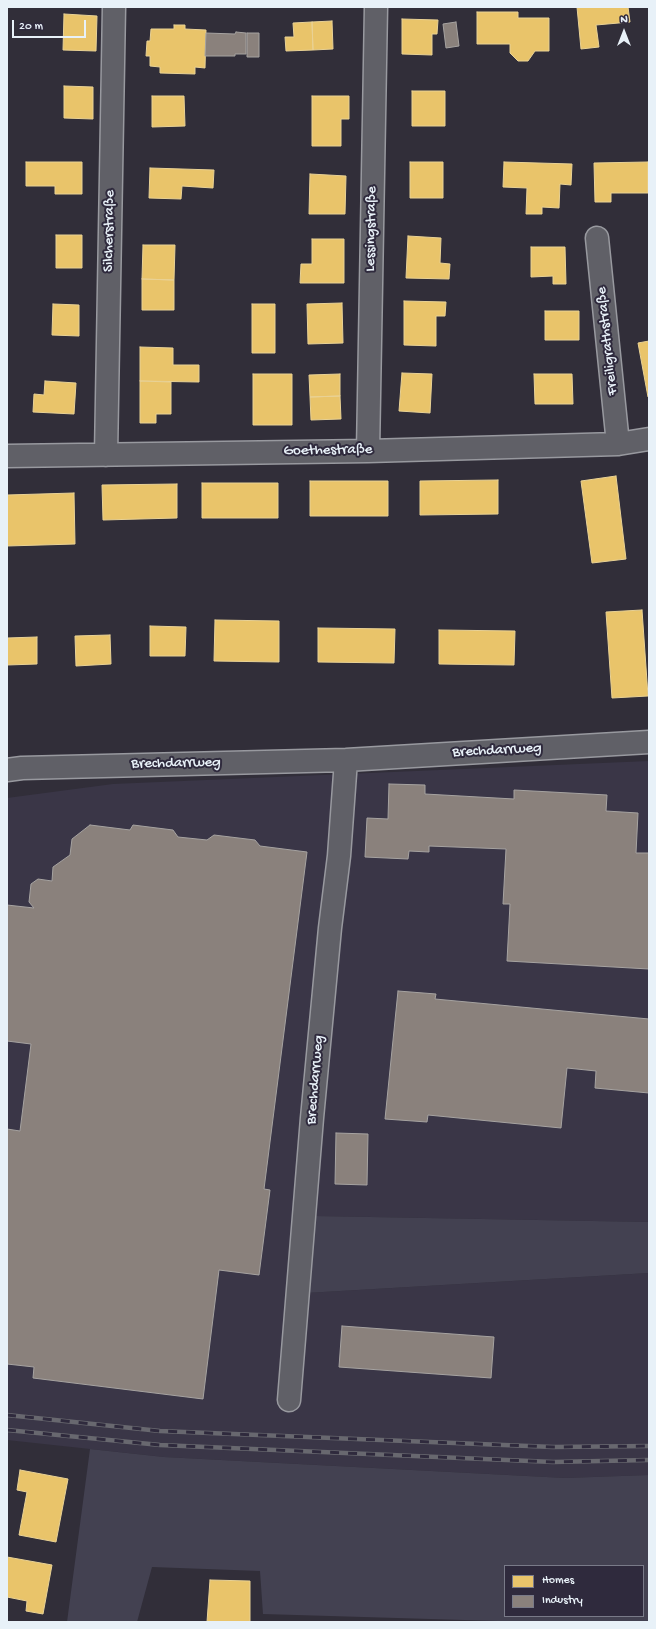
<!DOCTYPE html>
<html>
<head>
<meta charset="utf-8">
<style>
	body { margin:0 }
	#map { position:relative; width:656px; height:1629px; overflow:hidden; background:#312e39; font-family:"Gochi Hand",sans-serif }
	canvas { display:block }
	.frame { position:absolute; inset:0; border:8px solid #e8f1f8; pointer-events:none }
	.legend { position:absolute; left:504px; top:1565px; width:140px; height:52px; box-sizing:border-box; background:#2f2a3d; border:1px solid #797a88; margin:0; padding:5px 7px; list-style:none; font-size:12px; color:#e8f1f8 }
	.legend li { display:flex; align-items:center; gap:8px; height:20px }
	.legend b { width:20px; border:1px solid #797a88 }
	.north { position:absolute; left:604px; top:12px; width:40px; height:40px; -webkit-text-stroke:3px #2f2a3d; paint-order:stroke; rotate:0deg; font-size:11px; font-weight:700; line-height:16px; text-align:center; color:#e8f1f8 }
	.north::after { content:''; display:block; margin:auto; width:14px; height:18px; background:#e8f1f8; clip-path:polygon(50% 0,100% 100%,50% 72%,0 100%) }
	.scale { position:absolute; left:12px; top:20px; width:74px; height:18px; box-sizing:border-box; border:2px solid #e8f1f8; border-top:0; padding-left:5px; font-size:12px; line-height:14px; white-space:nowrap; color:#e8f1f8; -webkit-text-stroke:3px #2f2a3d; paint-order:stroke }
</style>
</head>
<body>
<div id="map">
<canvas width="656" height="1629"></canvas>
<div class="frame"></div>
<ul class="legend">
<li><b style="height:11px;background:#e9c46a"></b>Homes</li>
<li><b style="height:11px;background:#8a817c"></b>Industry</li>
</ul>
<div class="north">N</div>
<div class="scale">20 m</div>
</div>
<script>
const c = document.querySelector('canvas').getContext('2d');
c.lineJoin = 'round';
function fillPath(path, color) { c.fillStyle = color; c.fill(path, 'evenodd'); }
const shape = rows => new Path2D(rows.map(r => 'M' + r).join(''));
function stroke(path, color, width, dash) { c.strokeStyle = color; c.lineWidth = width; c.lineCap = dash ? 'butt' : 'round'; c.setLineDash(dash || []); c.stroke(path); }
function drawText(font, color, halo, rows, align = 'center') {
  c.font = font + ' "Gochi Hand",sans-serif'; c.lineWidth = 4; c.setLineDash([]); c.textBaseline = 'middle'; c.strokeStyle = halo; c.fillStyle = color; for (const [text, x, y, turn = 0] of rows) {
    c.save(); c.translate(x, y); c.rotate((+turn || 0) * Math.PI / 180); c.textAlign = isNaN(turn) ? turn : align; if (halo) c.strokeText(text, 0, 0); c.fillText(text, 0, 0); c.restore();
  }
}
fillPath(shape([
	[649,761,649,1222,315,1216,306,1293,649,1273,649,1475,565,1478,164,1457,7,1440,7,798,113,784]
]), '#3a3647');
fillPath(shape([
	[315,1216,649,1222,649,1273,306,1293],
	[90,1449,164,1457,565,1478,649,1475,649,1622,531,1622,263,1614,260,1571,152,1567,137,1622,67,1622],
	[505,1566,643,1566,643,1616,505,1616]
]), '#434151');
const homes = shape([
	[577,7,628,7,630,22,596,25,599,47,581,49,577,7],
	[477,12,518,12,518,18,549,18,549,51,535,51,528,61,518,61,510,53,510,44,477,44,477,12],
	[64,14,97,16,96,51,63,50,64,14],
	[402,19,438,20,437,34,432,34,432,55,402,54,402,19],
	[332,21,333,49,313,50,312,22,332,21],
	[312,22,313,50,286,51,285,37,294,37,293,23,312,22],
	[174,25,185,25,185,29,206,30,205,68,195,67,195,74,160,73,160,67,150,66,150,56,146,56,147,41,150,41,151,29,174,29,174,25],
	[64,86,93,87,93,119,64,118,64,86],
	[412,91,445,91,445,126,412,126,412,91],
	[152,96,184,96,185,126,152,127,152,96],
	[312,96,349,96,349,119,341,119,341,146,312,146,312,96],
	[26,162,82,162,82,194,55,194,55,186,26,186,26,162],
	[410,162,443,162,443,198,410,198,410,162],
	[504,162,572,164,571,185,560,184,559,208,542,207,542,214,526,214,527,188,503,187,504,162],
	[648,162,648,193,611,193,611,202,595,202,594,163,648,162],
	[150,168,214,170,213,188,182,186,181,199,149,198,150,168],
	[310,174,346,176,345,214,309,214,310,174],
	[56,235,82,235,82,268,56,268,56,235],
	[408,236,441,238,440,263,450,264,449,279,406,278,408,236],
	[312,239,344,239,344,283,300,283,301,264,312,264,312,239],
	[143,245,175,245,174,280,142,279,143,245],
	[531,247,565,247,566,284,553,284,553,276,531,277,531,247],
	[142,279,174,280,174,310,142,310,142,279],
	[404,301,446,302,445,316,436,316,436,346,404,345,404,301],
	[342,303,343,343,308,344,307,304,342,303],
	[53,304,79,305,79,336,52,335,53,304],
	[252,304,275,304,275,353,252,353,252,304],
	[545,311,579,311,579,340,545,340,545,311],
	[649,341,649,396,648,397,638,343,649,341],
	[140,347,173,348,173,365,199,365,199,382,140,381,140,347],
	[402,373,432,374,430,413,399,411,402,373],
	[253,374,292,374,292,425,253,425,253,374],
	[340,374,340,396,310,397,309,375,340,374],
	[534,374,572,374,573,404,535,404,534,374],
	[45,381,76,383,74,414,33,412,34,394,44,395,45,381],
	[140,381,171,382,171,414,156,414,156,423,140,423,140,381],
	[340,396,341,419,311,420,310,397,340,396],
	[616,476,626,559,592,563,581,481,616,476],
	[498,480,498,514,420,515,420,481,498,480],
	[310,481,388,481,388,516,310,516,310,481],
	[202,483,278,483,278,518,202,518,202,483],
	[177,484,177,518,103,520,102,485,177,484],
	[74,493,75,544,7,546,7,495,74,493],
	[642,610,648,696,612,698,606,612,642,610],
	[215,620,279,621,279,662,214,661,215,620],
	[150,626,186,627,185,656,150,656,150,626],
	[318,628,395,629,394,663,318,662,318,628],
	[439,630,515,631,514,665,439,664,439,630],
	[110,635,111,664,76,666,75,636,110,635],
	[37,637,37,664,7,665,7,638,37,637],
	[20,1470,68,1479,56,1542,19,1535,27,1492,17,1490,20,1470],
	[7,1557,52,1565,43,1614,26,1611,27,1601,7,1597,7,1557],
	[210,1580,250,1581,250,1622,207,1622,210,1580]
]);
fillPath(homes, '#e9c46a');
stroke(homes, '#e9d295', 1);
const industry = shape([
	[456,22,459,46,446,48,443,24,456,22],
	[236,32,246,33,246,54,235,54,235,56,205,56,206,33,235,34,236,32],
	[247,33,259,33,259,57,247,57,247,33],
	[389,784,425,785,425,794,514,799,514,790,607,795,606,811,638,813,636,853,649,853,649,969,507,961,510,904,503,904,506,849,429,846,429,852,409,851,408,859,365,857,367,818,388,819,389,784],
	[90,825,130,830,133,825,173,830,178,837,207,840,214,835,255,840,260,846,307,852,264,1189,270,1190,259,1275,219,1270,203,1399,33,1378,34,1367,7,1364,7,1129,20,1131,31,1044,7,1041,7,905,34,908,29,902,31,884,38,879,52,881,53,867,70,855,72,839,90,825],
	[398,991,436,994,435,999,649,1019,649,1093,595,1088,596,1071,567,1068,561,1128,428,1115,427,1122,385,1119,398,991],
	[336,1133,368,1134,367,1185,335,1184,336,1133],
	[342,1326,494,1337,491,1378,339,1367,342,1326]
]);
fillPath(industry, '#8a817c');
stroke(industry, '#a6a3a1', 1);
const minor = shape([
	[597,238,618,444],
	[368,451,376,7],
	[106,455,114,7],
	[7,456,368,451,618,444,649,439],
	[7,770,22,768,346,760,649,742],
	[289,1400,312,1118,330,928,339,856,346,760]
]);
stroke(minor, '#98999f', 25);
stroke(minor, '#606067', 22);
const rail = shape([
	[7,1415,160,1431,553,1447,649,1446],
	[7,1430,160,1445,553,1462,649,1460]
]);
stroke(rail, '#68686f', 4.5);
stroke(rail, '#2f2a3d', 3, [9]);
drawText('15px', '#e8f1f8', '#2f2a3d', [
	["Lessingstraße",372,229,-89],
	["Silcherstraße",110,231,-89],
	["Freiligrathstraße",608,341,-96],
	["Goethestraße",328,451,-1],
	["Brechdarrweg",497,751,-3],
	["Brechdarrweg",176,764,-1],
	["Brechdarrweg",316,1080,-85]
]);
</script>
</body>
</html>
